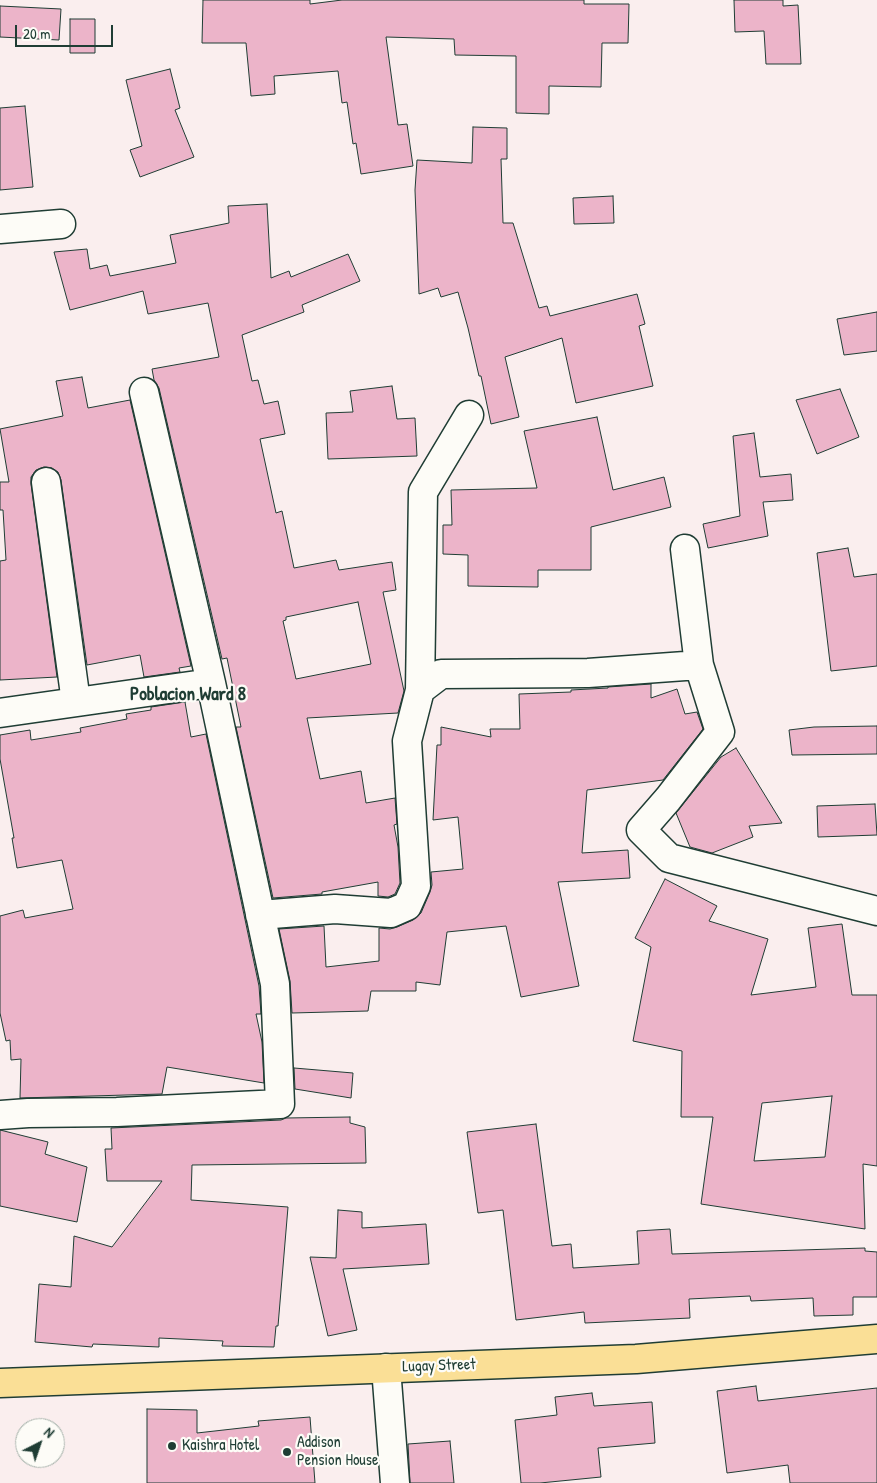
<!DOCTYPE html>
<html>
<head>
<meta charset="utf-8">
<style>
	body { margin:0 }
	#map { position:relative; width:877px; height:1483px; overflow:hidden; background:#faeeee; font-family:"Patrick Hand",sans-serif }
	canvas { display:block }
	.north { position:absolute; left:15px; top:1418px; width:50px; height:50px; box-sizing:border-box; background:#fdfcf7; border:1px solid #a4b0a9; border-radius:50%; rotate:41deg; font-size:14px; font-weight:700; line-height:20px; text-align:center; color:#1f3d34 }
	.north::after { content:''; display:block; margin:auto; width:18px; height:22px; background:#1f3d34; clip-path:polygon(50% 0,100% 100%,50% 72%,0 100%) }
	.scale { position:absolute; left:15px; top:25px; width:98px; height:22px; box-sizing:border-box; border:2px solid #1f3d34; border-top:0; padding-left:6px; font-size:15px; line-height:18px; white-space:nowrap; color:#1f3d34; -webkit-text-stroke:4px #fdfcf7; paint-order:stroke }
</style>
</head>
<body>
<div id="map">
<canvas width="877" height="1483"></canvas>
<div class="north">N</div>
<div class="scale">20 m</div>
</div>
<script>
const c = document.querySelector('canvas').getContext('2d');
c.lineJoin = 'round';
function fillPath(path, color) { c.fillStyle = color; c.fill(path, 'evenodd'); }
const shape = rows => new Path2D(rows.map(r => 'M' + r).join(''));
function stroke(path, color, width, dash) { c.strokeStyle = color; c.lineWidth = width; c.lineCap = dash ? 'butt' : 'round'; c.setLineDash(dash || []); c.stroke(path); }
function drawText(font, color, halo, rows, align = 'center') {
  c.font = font + ' "Patrick Hand",sans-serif'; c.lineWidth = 4.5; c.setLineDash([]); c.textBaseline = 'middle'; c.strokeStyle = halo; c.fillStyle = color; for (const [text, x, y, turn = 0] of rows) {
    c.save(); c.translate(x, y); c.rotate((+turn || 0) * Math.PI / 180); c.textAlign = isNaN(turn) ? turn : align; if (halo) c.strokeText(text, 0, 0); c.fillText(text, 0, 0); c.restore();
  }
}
const building = shape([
	[203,0,310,0,310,4,342,0,584,0,584,4,629,4,628,43,602,43,601,87,549,86,549,114,516,113,516,56,455,55,454,39,386,37,398,125,407,124,413,166,361,174,356,143,353,144,347,102,342,103,338,71,274,76,275,94,251,96,246,43,202,43,203,0],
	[734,0,783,0,783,6,798,5,801,64,766,64,764,31,735,32,734,0],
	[0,6,61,9,59,40,0,37,0,6],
	[70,19,95,19,95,53,70,53,70,19],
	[170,69,180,108,175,110,194,157,140,177,130,150,142,146,126,80,170,69],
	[25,106,33,187,0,190,0,108,25,106],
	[473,127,507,128,507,159,501,159,503,223,513,223,539,308,547,306,550,316,637,294,645,324,639,326,653,386,576,403,562,338,505,357,519,417,491,424,481,376,479,376,468,328,458,292,441,297,438,288,419,294,415,190,417,160,472,163,473,127],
	[613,196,614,223,574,224,573,198,613,196],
	[267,204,271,278,289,271,291,277,348,254,360,281,302,305,304,312,242,335,252,381,258,380,264,404,278,401,285,434,260,439,276,513,282,511,294,568,336,560,339,570,392,562,396,590,383,592,404,691,398,713,307,718,320,779,361,771,366,803,395,798,397,824,394,825,398,847,400,883,395,894,388,897,378,896,378,882,322,892,322,894,273,898,236,727,241,727,227,658,222,659,159,388,154,380,152,369,219,357,208,303,148,314,143,291,70,310,54,252,87,249,90,269,107,265,110,276,176,263,170,235,229,223,228,206,267,204],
	[358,602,371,664,296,679,283,621,286,620,286,617,358,602],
	[877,312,877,351,844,355,837,319,877,312],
	[82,377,88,408,130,400,191,666,179,668,180,672,144,677,140,655,87,665,61,480,58,472,52,468,44,467,36,470,31,477,31,484,57,677,0,680,0,561,6,560,3,510,0,510,0,482,9,482,0,429,63,416,56,381,82,377],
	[392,386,397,419,415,418,417,456,328,459,326,413,353,412,350,391,392,386],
	[840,389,859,437,817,454,796,400,840,389],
	[597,417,613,490,664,477,671,507,591,527,591,570,538,570,538,587,468,586,468,555,443,554,443,525,452,525,451,490,537,488,524,431,597,417],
	[754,433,760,477,791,474,793,500,763,502,768,536,708,548,703,524,740,516,733,436,754,433],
	[848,548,854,577,877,574,877,666,831,671,817,553,848,548],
	[651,684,651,698,677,689,685,714,697,712,703,729,663,780,587,790,582,853,628,850,630,878,558,882,579,986,521,997,506,926,447,932,440,985,416,982,416,991,371,991,368,1011,292,1013,290,981,279,929,324,926,326,967,379,961,379,928,390,929,397,927,413,920,421,913,430,892,432,885,431,872,463,869,458,817,433,820,437,745,441,745,441,727,491,737,490,729,520,729,519,694,571,692,571,690,608,688,608,687,651,684],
	[185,702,191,737,206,734,259,986,261,1014,256,1014,262,1042,264,1083,167,1067,162,1094,20,1098,21,1059,11,1060,10,1040,6,1041,0,1013,0,916,23,910,25,918,73,909,62,860,17,868,12,838,14,838,0,759,0,735,30,730,31,740,81,732,80,728,127,719,126,714,151,710,151,707,185,702],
	[877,726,877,754,792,755,789,730,814,727,877,726],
	[736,748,782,823,749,826,753,837,712,853,690,847,676,813,721,757,736,748],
	[875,804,877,835,818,837,817,806,875,804],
	[665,879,717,906,709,921,768,939,751,995,816,987,808,928,842,924,852,995,877,995,877,1166,863,1164,865,1229,701,1204,713,1117,681,1117,682,1051,633,1041,651,947,635,938,665,879],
	[832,1096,825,1157,754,1161,762,1103,832,1096],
	[294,1068,353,1073,351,1098,295,1089,294,1068],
	[350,1117,350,1123,365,1127,366,1163,192,1165,191,1200,288,1207,278,1326,276,1326,274,1347,222,1346,223,1341,159,1338,159,1347,93,1344,92,1347,35,1342,39,1284,71,1287,74,1236,112,1247,162,1181,107,1181,105,1149,112,1149,111,1128,281,1120,286,1118,350,1117],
	[536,1124,552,1246,571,1244,573,1268,639,1264,637,1231,670,1229,672,1254,865,1248,865,1251,877,1252,877,1297,853,1297,853,1315,814,1316,813,1298,751,1301,750,1296,689,1299,690,1318,585,1323,584,1312,516,1320,503,1210,478,1213,467,1132,536,1124],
	[0,1130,48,1142,45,1154,87,1167,77,1222,0,1206,0,1130],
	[338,1210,362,1212,362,1228,426,1224,429,1264,343,1269,357,1330,328,1336,310,1257,336,1258,338,1210],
	[756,1386,758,1401,877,1388,877,1483,790,1483,788,1465,727,1473,717,1391,756,1386],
	[592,1393,594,1406,652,1402,655,1443,598,1448,601,1477,540,1483,521,1483,515,1420,557,1415,555,1397,592,1393],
	[147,1409,197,1410,197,1433,259,1426,258,1421,310,1417,315,1483,147,1483,147,1409],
	[450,1441,454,1483,410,1483,408,1444,450,1441]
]);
fillPath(building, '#ecb4c9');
stroke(building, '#1f3d34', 1);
const minor = shape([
	[0,229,61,224],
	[46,482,76,702],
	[685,549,699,665,720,732,668,799,641,830,669,858,877,911],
	[420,690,423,492,469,415],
	[0,713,211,683],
	[260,915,335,909,391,913,407,906,416,886,407,741,420,690,441,674,588,673,699,665],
	[0,1115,28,1113,117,1112,280,1104,275,984,211,683,144,392],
	[386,1368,395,1483]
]);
const major = shape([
	[0,1383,636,1359,877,1339]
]);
stroke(minor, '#1f3d34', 31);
stroke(major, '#1f3d34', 31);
stroke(minor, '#fdfcf7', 28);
stroke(major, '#fadf96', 28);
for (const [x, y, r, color] of [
	[172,1446,5,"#1f3d34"],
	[287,1452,5,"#1f3d34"]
]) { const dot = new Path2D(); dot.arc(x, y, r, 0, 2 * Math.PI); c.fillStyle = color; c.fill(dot); stroke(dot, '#fdfcf7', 2); }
drawText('16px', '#1f3d34', '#fdfcf7', [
	["Lugay Street",439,1366,-2]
]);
drawText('16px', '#1f3d34', '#fdfcf7', [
	["Addison",297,1443],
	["Pension House",297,1461],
	["Kaishra Hotel",182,1446]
], 'left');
drawText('bold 19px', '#1f3d34', '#fdfcf7', [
	["Poblacion Ward 8",188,695]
]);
</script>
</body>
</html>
